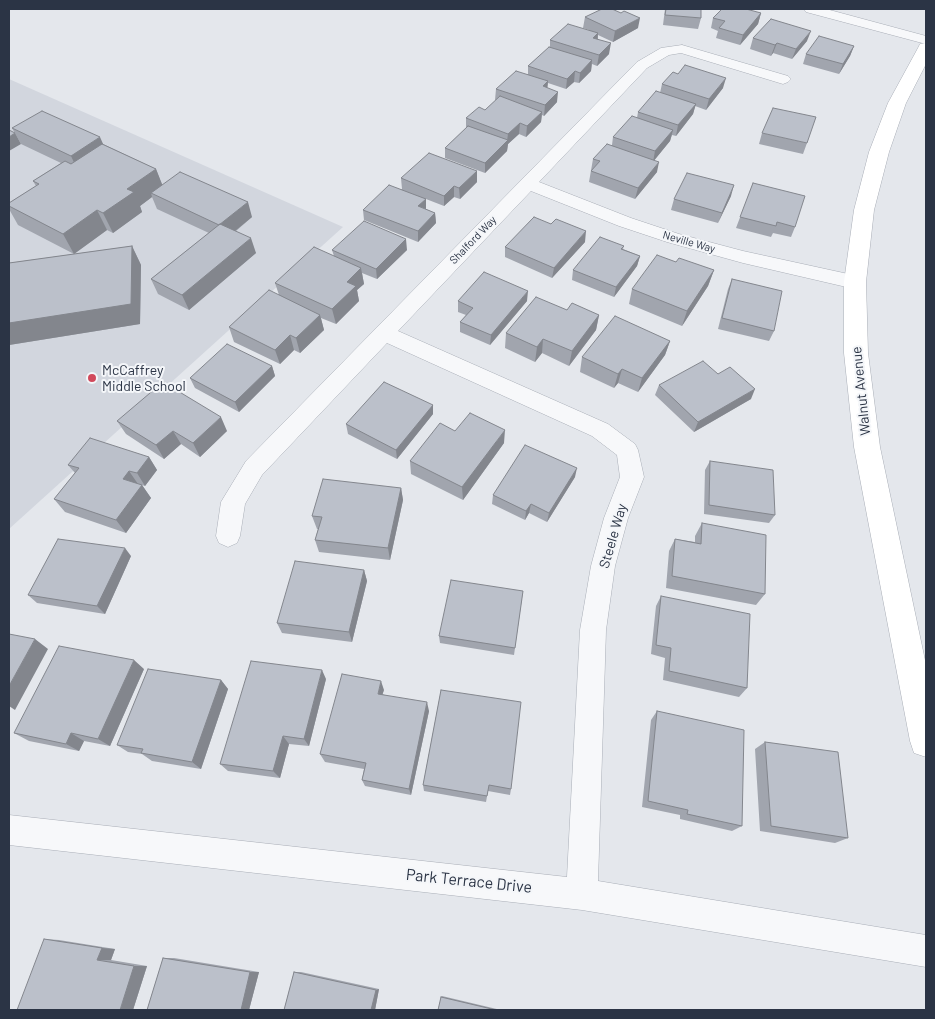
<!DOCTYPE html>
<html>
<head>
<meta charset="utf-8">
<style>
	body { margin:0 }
	#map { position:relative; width:935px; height:1019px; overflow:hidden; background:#e4e7ec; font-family:Barlow,sans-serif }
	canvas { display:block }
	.frame { position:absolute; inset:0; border:10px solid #2b3445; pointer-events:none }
</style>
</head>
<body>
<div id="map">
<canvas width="935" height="1019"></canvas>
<div class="frame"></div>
</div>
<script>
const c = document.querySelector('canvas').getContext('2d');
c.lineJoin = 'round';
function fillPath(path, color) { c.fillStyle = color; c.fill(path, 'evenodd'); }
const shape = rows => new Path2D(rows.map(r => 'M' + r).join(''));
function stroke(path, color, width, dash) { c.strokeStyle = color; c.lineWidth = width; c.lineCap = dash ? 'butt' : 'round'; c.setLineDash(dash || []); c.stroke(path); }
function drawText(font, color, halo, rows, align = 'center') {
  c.font = font + ' Barlow,sans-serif'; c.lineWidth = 4; c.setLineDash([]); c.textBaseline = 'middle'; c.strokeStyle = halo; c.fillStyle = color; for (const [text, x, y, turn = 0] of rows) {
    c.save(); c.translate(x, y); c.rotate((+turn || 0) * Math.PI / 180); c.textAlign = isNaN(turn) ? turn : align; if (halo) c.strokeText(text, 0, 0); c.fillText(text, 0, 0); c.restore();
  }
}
fillPath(shape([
	[9,79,343,227,9,529]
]), '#d2d6de');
const street = shape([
	[804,9,826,9,926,36,926,44,806,12,804,9],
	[682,45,788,76,791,79,788,82,783,84,681,53,669,55,647,68,539,182,631,218,679,234,743,251,862,277,865,282,862,287,855,289,743,263,667,242,619,226,531,191,398,331,608,424,635,444,638,450,644,477,628,518,615,566,606,630,598,881,926,935,926,967,582,910,9,845,9,815,567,877,580,630,591,566,604,518,620,477,617,455,592,436,387,343,262,475,245,504,240,536,237,543,228,547,219,543,216,536,221,502,246,461,637,62,661,48,682,45]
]);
const secondary = shape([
	[926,43,926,64,906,103,889,152,874,210,866,282,868,353,880,447,926,665,926,757,914,753,910,741,854,447,844,353,844,282,854,210,869,152,888,103,918,48,920,44,926,43]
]);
stroke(street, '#a9aeb7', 1);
stroke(secondary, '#a9aeb7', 1);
fillPath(street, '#f7f8fa');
fillPath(secondary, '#fff');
fillPath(shape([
	[665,9,701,9,701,18,698,29,663,25],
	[761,13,758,24,740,45,716,38,718,31,711,28,713,18],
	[585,17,638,28,613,42,598,35,598,39,609,54,597,66,592,64,591,71,579,83,574,82,566,89,548,83,547,88,557,102,544,116,542,115,541,122,526,137,519,134,508,144,507,151,485,173,445,158,445,148,466,128,466,118,485,110,496,100,495,100,496,89,528,74,528,66,550,47,550,40,589,30,583,28],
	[753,38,807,41,792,59,773,53,771,56,750,49],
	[854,46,850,56,839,74,803,64,806,54],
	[662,84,723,88,706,110,695,106,693,114,676,136,672,135,670,141,654,160,657,172,635,199,589,182,593,159,612,145,613,137,637,118,638,112,660,93],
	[12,128,103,144,156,169,162,185,252,217,236,231,256,253,189,310,158,294,151,279,209,233,157,209,152,197,140,206,142,212,113,233,107,230,74,254,132,246,141,265,140,324,9,345,9,263,74,254,18,225,9,209,9,203,36,186,33,181,61,163,21,144],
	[762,133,807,143,803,154,759,144],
	[477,171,477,182,460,199,454,197,444,206,426,199,426,209,435,213,436,223,418,242,364,220,363,210,402,189,401,178],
	[753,183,795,227,791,237,773,233,771,237,736,228],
	[731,196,718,223,671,210,674,199],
	[585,242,552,278,505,257,505,247],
	[624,246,623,249,640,256,637,266,614,297,572,280,573,270],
	[332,250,407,250,377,279,362,273,364,284,357,290,359,301,336,324,321,318,324,330,300,353,294,350,280,364,234,342,229,327,279,295,275,283,334,256],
	[676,262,714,270,708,286,682,326,629,304,632,289],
	[732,279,774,331,769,341,718,329,728,289],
	[458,301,527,301,490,345,460,332,460,322,466,315,458,312],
	[567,310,599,315,596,330,569,366,542,353,535,362,505,348,506,333],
	[670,341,665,355,638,392,618,383,614,388,580,372,582,357],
	[272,366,275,376,239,412,195,388,190,378],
	[718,374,751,399,694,432,655,395,659,385],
	[433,405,433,414,397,459,348,434,346,424],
	[117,421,227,431,200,457,181,444,164,459,126,434],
	[455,431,504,443,463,500,411,474,410,461],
	[149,457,157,470,145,486,142,485,151,498,126,533,65,512,54,499,75,473,68,465],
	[710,461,775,515,769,523,704,514,705,470],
	[575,477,547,522,529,513,525,520,492,504,493,495],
	[401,488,403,500,390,560,319,552,315,540,318,529,317,529,312,516],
	[702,523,765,594,756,605,666,588,669,551,675,539,695,542,695,536],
	[131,556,105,614,37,603,28,595],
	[364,570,367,581,352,642,282,633,277,623],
	[523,591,514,655,440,643,439,636],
	[661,596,747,688,739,697,663,680,665,658,651,654,656,606],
	[144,669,110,746,84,741,79,751,29,741,14,733],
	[326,679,309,746,289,744,280,778,228,771,220,764],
	[221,680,228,689,201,769,152,761,142,754,128,752,117,745],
	[384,690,382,694,429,711,411,795,365,786,362,780,364,769,325,762,320,754],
	[441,690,511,789,510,795,488,791,486,802,424,791,423,785],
	[657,711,742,826,732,831,680,819,680,815,642,807,651,720],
	[765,742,848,838,835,843,760,831,755,749],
	[44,939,59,940,115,949,111,960,147,966,133,1010],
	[163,958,174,958,259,972,249,1010,147,1010],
	[294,972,301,972,379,989,375,1010,284,1010],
	[442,996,501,1010,438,1010,441,997]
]), '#a1a5ae');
fillPath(shape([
	[761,13,758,24,740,45,743,35],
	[640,18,638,28,613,42,615,31],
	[811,31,807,41,792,59,796,49],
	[598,33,597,44,593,38],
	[611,43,609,54,597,66,599,55],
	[777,43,773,53,771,56,775,45],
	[854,46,850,56,839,74,843,64],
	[592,60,591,71,579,83,580,73],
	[575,71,574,82,566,89,567,79],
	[726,78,723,88,706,110,709,99],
	[548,81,547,92,543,86],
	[558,92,557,102,544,116,545,105],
	[696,104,693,114,676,136,678,125],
	[542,112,541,122,526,137,527,126],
	[520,123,519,134,508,144,507,151,485,173,485,163,507,141,508,134],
	[673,130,670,141,653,162,655,151],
	[15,133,21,144,9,151,9,137],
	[100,137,107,153,78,171,71,156],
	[659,162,657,172,635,199,638,188],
	[156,169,164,189,151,193,152,197,140,206,142,212,113,233,103,213,127,189],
	[477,171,477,182,460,199,459,188],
	[734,185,731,196,718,223,722,213],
	[454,186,454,197,444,206,444,196],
	[426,199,426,209,418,206],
	[248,202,252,217,224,240,219,225],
	[97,210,107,230,74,254,63,234],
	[435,213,436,223,418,242,418,231],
	[586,231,585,242,552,278,554,268],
	[251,238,256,253,189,310,182,295],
	[406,239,407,250,377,279,376,269],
	[132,246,141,265,140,324,9,345,9,323],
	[640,256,637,266,614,297,616,287],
	[361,268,364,284,357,290,359,301,336,324,332,309,347,282],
	[714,270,708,286,682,326,687,311],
	[528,291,527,301,490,345,491,335],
	[320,315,324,330,300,353,296,338],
	[599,315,596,330,569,366,572,351],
	[290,335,294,350,280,364,275,350],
	[543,339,542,353,535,362,537,347],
	[670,341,665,355,638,392,642,378],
	[272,366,275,376,239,412,235,402],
	[622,369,618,383,614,388,618,374],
	[755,389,751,399,694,432,698,422],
	[433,405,433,414,397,459,396,450],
	[221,417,227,431,200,457,193,443],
	[505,430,504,443,463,500,462,487],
	[173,431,181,444,164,459,156,445],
	[149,457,157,470,145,486,137,473],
	[577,468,575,477,547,522,549,513],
	[129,471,138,484,123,479],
	[142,485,151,498,126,533,116,520],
	[401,488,403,500,390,560,388,548],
	[531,504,529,513,525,520,526,511],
	[125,548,131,556,105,614,97,606],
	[364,570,367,581,352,642,349,632],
	[35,639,48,649,15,710,9,706,9,686],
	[134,660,144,669,110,746,98,739],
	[322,670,326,679,309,746,304,739],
	[221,680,228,689,201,769,192,762],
	[381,681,384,690,380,702,378,694],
	[427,702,429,711,411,795,409,789],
	[71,733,84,741,79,751,66,744],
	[283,736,289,744,280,778,273,771],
	[102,948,115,949,111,960,97,960],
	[134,966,147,966,133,1010,120,1010],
	[250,972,259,972,249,1010,241,1010],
	[379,989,375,1010,371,1010,376,990]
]), '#83868d');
const building = shape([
	[602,9,612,9,621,13,624,11,640,18,615,31,585,17,602,9],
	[666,9,701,9,701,18,665,15,666,9],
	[722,9,746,9,761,13,743,35,719,28,725,21,713,18,722,9],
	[771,19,811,31,796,49,777,43,775,45,753,38,771,19],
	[568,24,598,33,593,38,611,43,599,55,550,40,568,24],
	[819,36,854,46,843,64,806,54,819,36],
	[549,47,592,60,580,73,575,71,567,79,528,66,549,47],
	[685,65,726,78,709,99,662,84,673,72,678,74,685,65],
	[516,71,548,81,543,86,558,92,545,105,496,89,516,71],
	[656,91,696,104,678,125,638,112,656,91],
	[500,96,542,112,527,126,520,123,508,134,466,118,479,107,485,110,500,96],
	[773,108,816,117,807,143,762,133,773,108],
	[42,111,100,137,71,156,12,128,42,111],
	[632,116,673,130,655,151,613,137,632,116],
	[468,126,508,140,485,163,445,148,468,126],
	[9,130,15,133,9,137,9,130],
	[102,144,156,169,127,189,134,192,103,213,97,210,63,234,9,206,9,203,39,184,33,181,65,161,71,164,102,144],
	[607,144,659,162,638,188,591,171,600,161,593,159,607,144],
	[429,153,477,171,459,188,454,186,444,196,401,178,429,153],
	[180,172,248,202,219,225,151,193,180,172],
	[687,173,734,185,722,213,674,199,687,173],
	[753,183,805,196,795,227,777,222,776,226,740,217,753,183],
	[389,185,426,199,418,206,435,213,418,231,363,210,389,185],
	[534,217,551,224,556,219,586,231,554,268,505,247,534,217],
	[364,221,406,239,376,269,332,250,364,221],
	[220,224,251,238,182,295,151,279,220,224],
	[600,237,624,246,621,249,640,256,616,287,573,270,600,237],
	[132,246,131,304,9,323,9,263,132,246],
	[314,247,361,268,347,282,356,286,332,309,275,283,314,247],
	[657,255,676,262,679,258,714,270,687,311,632,289,657,255],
	[484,272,528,291,491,335,460,322,473,308,458,301,484,272],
	[732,279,782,291,774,331,722,318,732,279],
	[269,290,320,315,296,338,290,335,275,350,229,327,269,290],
	[536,297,567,310,572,303,599,315,572,351,543,339,537,347,506,333,536,297],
	[615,316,670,341,642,378,622,369,618,374,582,357,615,316],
	[227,344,272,366,235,402,190,378,227,344],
	[703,361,718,374,730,367,755,389,698,422,659,385,703,361],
	[163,382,221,417,193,443,173,431,156,445,117,421,163,382],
	[384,382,433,405,396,450,346,424,384,382],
	[470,413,505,430,462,487,410,461,440,423,455,431,470,413],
	[90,438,149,457,137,473,129,471,123,479,142,485,116,520,54,499,79,468,68,465,90,438],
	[525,445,577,468,549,513,531,504,526,511,493,495,525,445],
	[710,461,773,470,775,515,709,505,710,461],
	[323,479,401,488,388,548,315,540,322,517,312,516,323,479],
	[702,523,766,535,765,594,672,576,675,539,701,544,702,523],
	[58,539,125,548,97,606,28,595,58,539],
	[295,561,364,570,349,632,277,623,295,561],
	[451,580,523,591,515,648,439,636,451,580],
	[661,596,750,614,747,688,669,671,671,648,656,645,661,596],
	[9,634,35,639,9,686,9,634],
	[59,646,134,660,98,739,71,733,66,744,14,733,59,646],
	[251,661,322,670,304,739,283,736,273,771,220,764,251,661],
	[148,669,221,680,192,762,141,753,143,749,117,745,148,669],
	[342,674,381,681,378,694,427,702,409,789,362,780,366,763,320,754,342,674],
	[441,690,521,702,511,789,489,785,487,796,423,785,441,690],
	[657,711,744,730,742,826,687,814,688,810,648,801,657,711],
	[765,742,838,752,848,838,771,826,765,742],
	[44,939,102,948,97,960,134,966,120,1010,17,1010,44,939],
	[163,958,250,972,241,1010,147,1010,163,958],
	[294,972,376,990,371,1010,284,1010,294,972],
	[441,997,496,1010,438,1010,441,997]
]);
fillPath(building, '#bbc0ca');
stroke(building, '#83868d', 1);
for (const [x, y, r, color] of [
	[92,378,5,"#d1495b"]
]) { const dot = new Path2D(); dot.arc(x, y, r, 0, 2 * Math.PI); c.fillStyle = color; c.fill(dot); stroke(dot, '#f4f6f9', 2); }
drawText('11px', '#2b3445', '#f4f6f9', [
	["Shalford Way",473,240,-46],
	["Neville Way",689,242,16]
]);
drawText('14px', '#2b3445', '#f4f6f9', [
	["McCaffrey",102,370],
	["Middle School",102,386]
], 'left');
drawText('14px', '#2b3445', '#f4f6f9', [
	["Walnut Avenue",861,391,-96],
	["Steele Way",613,536,-74]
]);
drawText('16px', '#2b3445', '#f4f6f9', [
	["Park Terrace Drive",469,881,6]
]);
</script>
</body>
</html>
